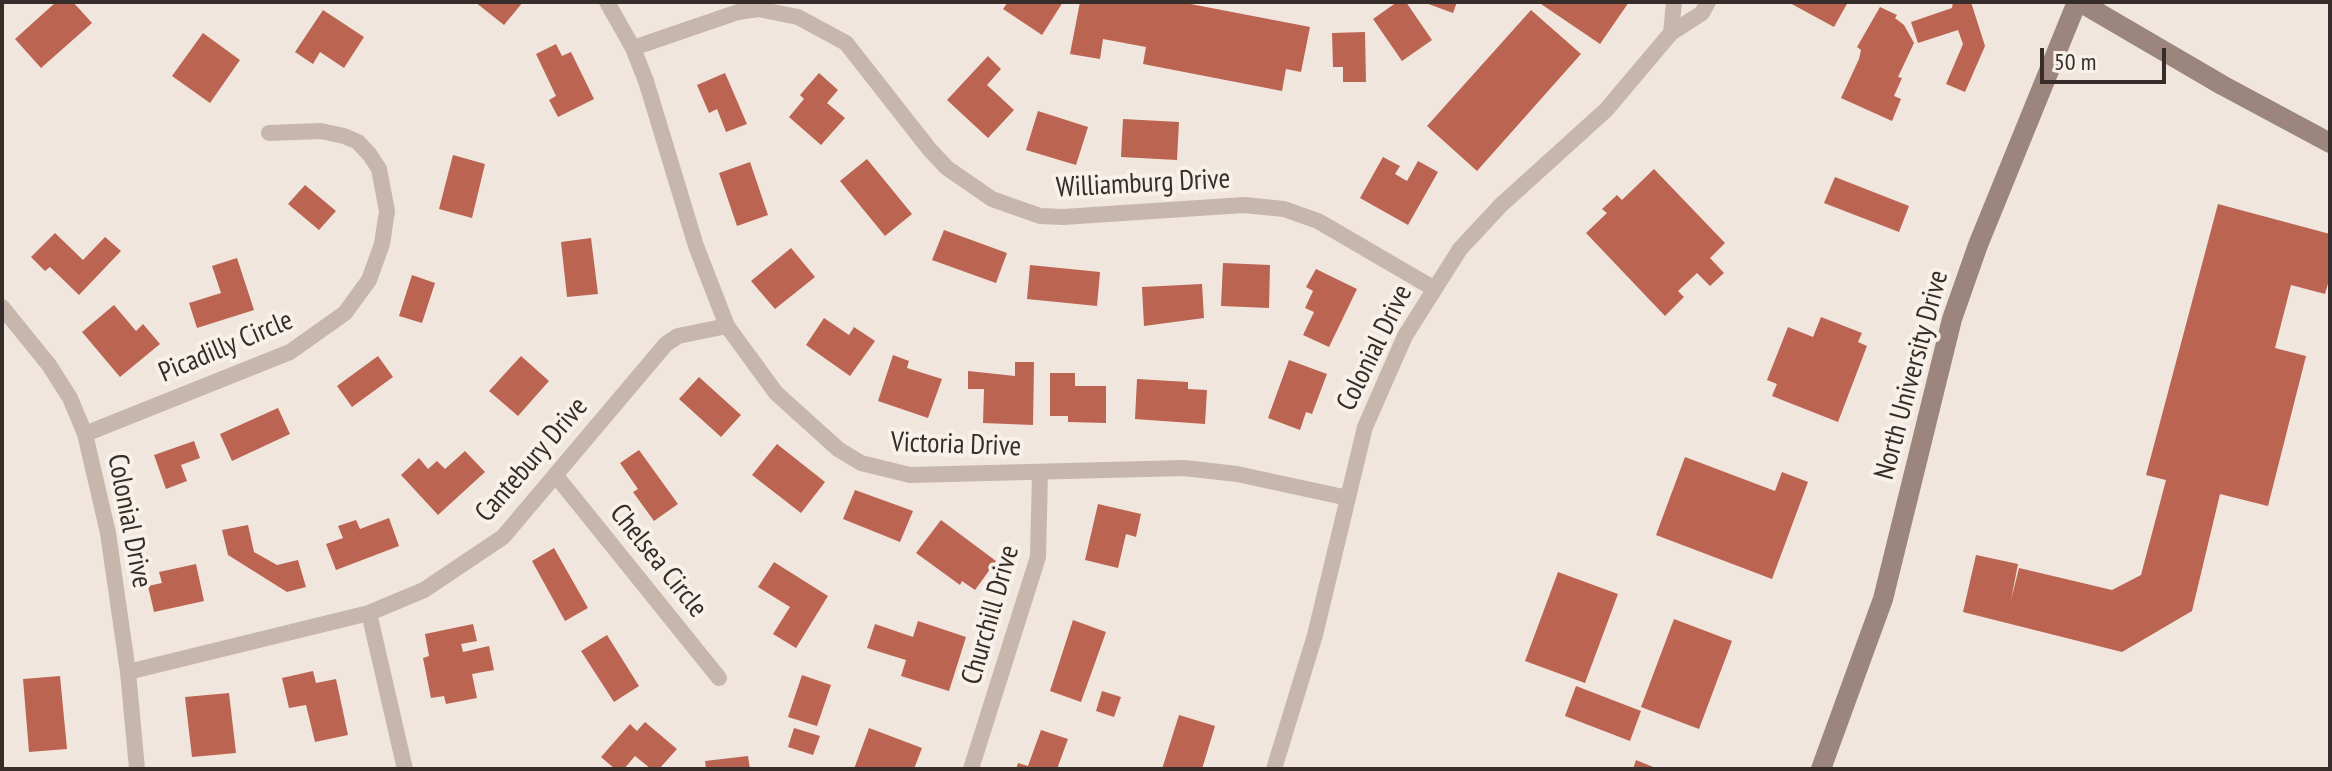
<!DOCTYPE html>
<html>
<head>
<meta charset="utf-8">
<style>
	body { margin:0 }
	#map { position:relative; width:2332px; height:771px; overflow:hidden; background:#f0e6de; font-family:"PT Sans Narrow",sans-serif }
	canvas { display:block }
	.frame { position:absolute; inset:0; border:4px solid #362c29; pointer-events:none }
	.scale { position:absolute; left:2040px; top:48px; width:126px; height:36px; box-sizing:border-box; border:4px solid #362c29; border-top:0; padding-left:10px; font-size:24px; line-height:28px; white-space:nowrap; color:#362c29; -webkit-text-stroke:6px #f8f1ea; paint-order:stroke }
</style>
</head>
<body>
<div id="map">
<canvas width="2332" height="771"></canvas>
<div class="frame"></div>
<div class="scale">50 m</div>
</div>
<script>
const c = document.querySelector('canvas').getContext('2d');
c.lineJoin = 'round';
function fillPath(path, color) { c.fillStyle = color; c.fill(path, 'evenodd'); }
const shape = rows => new Path2D(rows.map(r => 'M' + r).join(''));
function stroke(path, color, width, dash) { c.strokeStyle = color; c.lineWidth = width; c.lineCap = dash ? 'butt' : 'round'; c.setLineDash(dash || []); c.stroke(path); }
function drawText(font, color, halo, rows, align = 'center') {
  c.font = font + ' "PT Sans Narrow",sans-serif'; c.lineWidth = 8; c.setLineDash([]); c.textBaseline = 'middle'; c.strokeStyle = halo; c.fillStyle = color; for (const [text, x, y, turn = 0] of rows) {
    c.save(); c.translate(x, y); c.rotate((+turn || 0) * Math.PI / 180); c.textAlign = isNaN(turn) ? turn : align; if (halo) c.strokeText(text, 0, 0); c.fillText(text, 0, 0); c.restore();
  }
}
fillPath(shape([
	[56,2,73,2,92,23,41,68,15,39],
	[475,2,523,2,504,25],
	[1008,2,1063,2,1042,35,1003,9],
	[1080,2,1180,2,1310,27,1301,72,1286,69,1282,91,1143,64,1146,47,1103,39,1100,59,1070,54],
	[1397,2,1406,2,1432,40,1402,61,1373,19],
	[1423,2,1457,2,1453,13],
	[1538,2,1629,2,1600,44],
	[1788,2,1848,2,1834,27],
	[1953,2,1971,2,1985,46,1965,92,1946,84,1963,44,1958,30,1918,43,1911,22,1952,8],
	[1880,7,1897,15,1895,18,1904,25,1914,43,1898,77,1902,78,1894,96,1901,99,1892,121,1841,98,1859,59,1861,50,1857,47],
	[323,10,364,37,344,68,320,52,313,64,295,52],
	[1531,10,1581,54,1477,171,1427,126],
	[1365,32,1366,82,1343,82,1343,67,1333,67,1332,33],
	[203,33,240,60,210,103,172,76],
	[556,44,562,56,571,52,594,99,558,117,549,100,556,96,536,54],
	[988,56,1001,69,987,85,1014,110,988,138,947,100],
	[725,73,747,124,726,132,717,109,709,113,697,85],
	[819,73,838,90,827,103,845,118,821,145,789,117,804,99,800,95],
	[1038,111,1088,127,1076,165,1026,150],
	[1123,119,1179,122,1177,160,1121,157],
	[453,155,485,164,472,218,439,209],
	[1383,157,1400,166,1395,174,1407,181,1418,161,1438,172,1408,225,1360,198],
	[867,159,912,214,885,236,840,181],
	[750,162,768,215,737,226,719,173],
	[1654,169,1725,243,1710,258,1724,273,1710,286,1697,273,1678,291,1684,297,1665,316,1586,233,1607,213,1602,209,1617,195,1622,200],
	[1835,177,1909,206,1899,232,1824,203],
	[305,185,336,211,319,230,288,204],
	[2218,204,2330,234,2330,277,2325,294,2291,285,2275,348,2306,356,2268,506,2220,494,2192,611,2122,652,1963,612,1976,555,2018,564,2011,600,2019,568,2112,590,2141,575,2166,480,2146,475],
	[944,230,1007,253,996,283,932,260],
	[55,233,83,260,105,237,121,251,79,295,50,267,45,271,31,257],
	[591,238,598,294,567,297,561,242],
	[791,248,815,277,775,309,751,281],
	[237,258,254,310,197,328,189,303,221,293,212,266],
	[1223,263,1270,265,1269,308,1221,306],
	[1030,265,1100,272,1097,306,1027,299],
	[1316,269,1357,289,1329,347,1303,335,1314,312,1305,308,1313,291,1306,287],
	[412,275,435,283,422,323,399,316],
	[1202,284,1204,318,1144,326,1142,287],
	[114,305,136,331,143,324,160,344,120,377,82,332],
	[1821,317,1862,333,1858,342,1867,346,1838,422,1772,396,1777,384,1767,380,1788,327,1813,337],
	[824,318,849,335,854,327,875,341,850,376,806,345],
	[893,355,909,361,907,368,942,379,928,418,878,401],
	[378,356,393,377,352,407,337,386],
	[521,356,549,381,518,416,489,391],
	[1289,360,1327,374,1312,414,1306,412,1300,430,1268,418],
	[1015,362,1034,362,1033,425,983,423,984,389,968,389,968,371,1015,376],
	[1050,373,1075,373,1075,386,1106,386,1106,423,1068,422,1068,416,1050,416],
	[699,377,741,415,721,437,679,399],
	[1137,379,1188,382,1188,389,1207,390,1205,424,1135,419],
	[278,408,290,434,232,461,220,434],
	[194,441,200,458,181,465,187,481,166,489,154,455],
	[777,444,825,482,801,513,752,475],
	[639,450,678,504,654,521,633,492,638,489,620,463],
	[465,451,485,472,438,515,401,475,419,458,428,469,437,461,445,469],
	[1685,457,1775,491,1782,472,1808,482,1772,579,1656,535],
	[855,490,913,511,900,542,843,519],
	[1098,504,1141,514,1136,537,1126,534,1118,568,1085,560],
	[389,518,399,546,336,570,326,544,343,538,338,526,356,520,360,529],
	[941,520,996,561,975,590,962,581,960,585,916,553],
	[248,525,254,552,277,565,298,560,306,587,287,592,228,555,222,530],
	[554,548,588,608,565,621,532,561],
	[774,562,828,596,796,648,773,634,790,607,758,587],
	[196,564,204,601,154,612,148,586,162,583,159,572],
	[1558,572,1618,594,1585,683,1525,661],
	[1674,619,1732,641,1699,729,1641,707],
	[1073,620,1106,632,1081,702,1050,691],
	[918,621,966,637,949,691,901,676,906,660,867,648,875,624,913,637],
	[473,624,477,641,461,644,463,652,489,646,494,670,472,674,477,698,446,704,444,696,431,698,423,658,429,656,425,634],
	[607,635,639,686,614,702,581,651],
	[313,671,316,683,336,679,348,735,315,742,306,705,289,708,282,678],
	[802,675,831,685,817,726,788,717],
	[60,676,67,749,29,752,23,679],
	[1576,686,1641,711,1630,741,1565,716],
	[1102,691,1121,697,1114,717,1096,711],
	[229,693,236,753,192,757,185,697],
	[1179,715,1215,726,1202,769,1162,769],
	[645,722,677,749,659,769,651,769,635,756,624,769,615,769,601,757,630,724,637,731],
	[794,728,820,736,813,755,788,747],
	[869,728,922,748,914,769,854,769],
	[1041,730,1068,739,1057,769,1016,769,1018,763,1028,766],
	[748,756,750,769,706,769,705,761],
	[1636,760,1658,769,1633,769]
]), '#bb6451');
stroke(shape([
	[607,2,633,48,646,81,696,246,727,326,776,393,838,449,861,463,910,475,1184,468,1237,474,1348,498],
	[1674,2,1671,33,1702,13,1708,2],
	[633,48,738,12,758,9,798,17,846,43,930,150,947,168,992,199,1040,216,1063,217,1244,205,1284,209,1318,221,1433,288],
	[2,307,49,365,70,398,85,434,108,533,128,672,137,769],
	[85,434,290,352,345,313,369,280,382,244,387,211,379,169,370,155,358,142,344,136,321,131,269,133],
	[557,477,719,678],
	[369,613,405,769],
	[128,672,369,613,424,590,503,537,666,344,678,336,727,326],
	[971,769,1038,557,1040,473],
	[1274,769,1315,635,1365,427,1405,336,1460,249,1501,205,1606,110,1671,33]
]), '#c7b6ab', 16);
stroke(shape([
	[2080,2,2222,85,2330,143],
	[1821,769,1883,599,1952,319,1978,245,2077,2]
]), '#9b857c', 20);
drawText('28px', '#362c29', '#f8f1ea', [
	["Williamburg Drive",1143,184,-3],
	["Picadilly Circle",226,347,-23],
	["Colonial Drive",1375,348,-64],
	["North University Drive",1912,375,-75],
	["Victoria Drive",956,445,2],
	["Cantebury Drive",532,460,-49],
	["Colonial Drive",129,521,79],
	["Chelsea Circle",658,561,51],
	["Churchill Drive",991,615,-74]
]);
</script>
</body>
</html>
